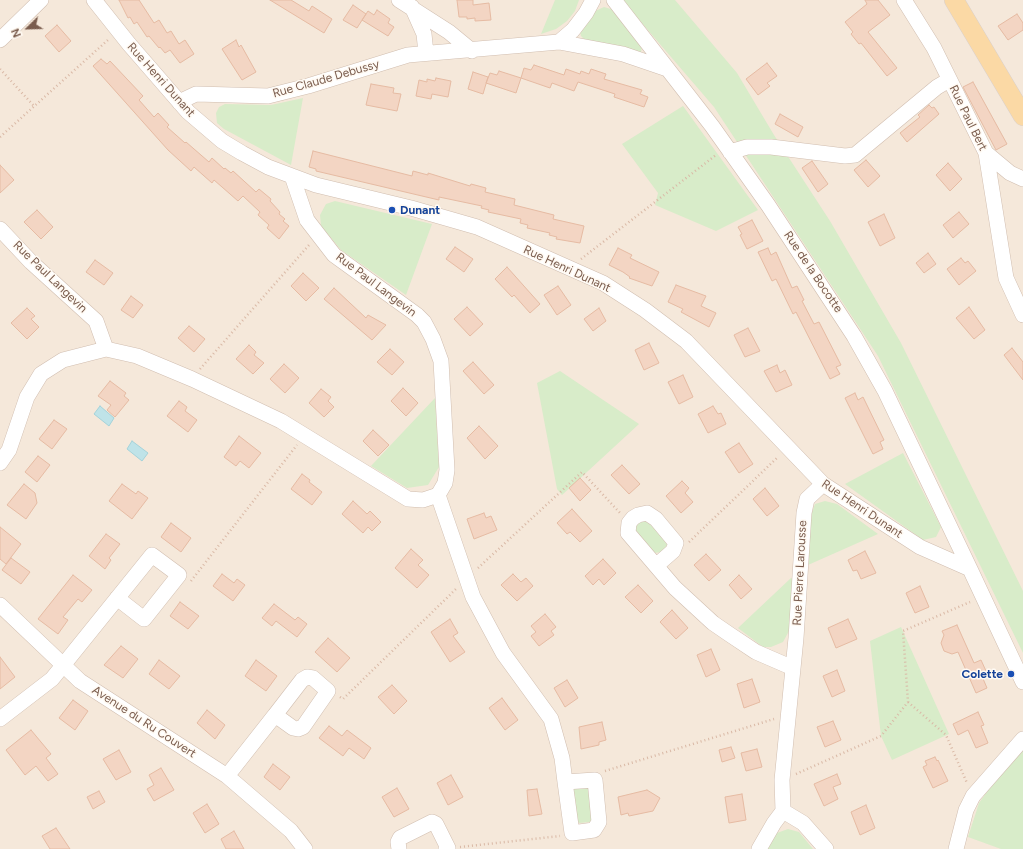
<!DOCTYPE html>
<html>
<head>
<meta charset="utf-8">
<style>
	body { margin:0 }
	#map { position:relative; width:1023px; height:849px; overflow:hidden; background:#fdf6ec; font-family:Figtree,sans-serif }
	canvas { display:block }
	.north { position:absolute; left:8px; top:8px; width:40px; height:40px; -webkit-text-stroke:3px #fffaf3; paint-order:stroke; rotate:247deg; font-size:11px; font-weight:700; line-height:16px; text-align:center; color:#7a5c4d }
	.north::after { content:''; display:block; margin:auto; width:14px; height:18px; background:#7a5c4d; clip-path:polygon(50% 0,100% 100%,50% 72%,0 100%) }
</style>
</head>
<body>
<div id="map">
<canvas width="1023" height="849"></canvas>
<div class="north">N</div>
</div>
<script>
const c = document.querySelector('canvas').getContext('2d');
c.lineJoin = 'round';
function fillPath(path, color) { c.fillStyle = color; c.fill(path, 'evenodd'); }
const shape = rows => new Path2D(rows.map(r => 'M' + r).join(''));
function stroke(path, color, width, dash) { c.strokeStyle = color; c.lineWidth = width; c.lineCap = dash ? 'butt' : 'round'; c.setLineDash(dash || []); c.stroke(path); }
function drawText(font, color, halo, rows, align = 'center') {
  c.font = font + ' Figtree,sans-serif'; c.lineWidth = 3; c.setLineDash([]); c.textBaseline = 'middle'; c.strokeStyle = halo; c.fillStyle = color; for (const [text, x, y, turn = 0] of rows) {
    c.save(); c.translate(x, y); c.rotate((+turn || 0) * Math.PI / 180); c.textAlign = isNaN(turn) ? turn : align; if (halo) c.strokeText(text, 0, 0); c.fillText(text, 0, 0); c.restore();
  }
}
fillPath(shape([
	[0,0,1023,0,1023,849,0,849]
]), '#f5e8da');
fillPath(shape([
	[555,0,579,0,575,11,567,21,556,29,541,34],
	[622,0,675,0,737,73,774,135,830,221,901,343,1023,591,1023,653,878,356,714,107],
	[604,7,614,10,642,45,641,53,585,40,581,36,580,32,593,12],
	[303,98,291,165,224,129,217,123,216,113,219,107,225,104,271,105],
	[683,106,758,210,716,231,655,205,658,193,622,144],
	[335,201,432,224,406,295,341,250,321,226,320,215,326,204],
	[560,371,639,424,562,495,557,489,537,383],
	[435,398,439,467,428,485,407,488,371,466],
	[903,453,941,527,936,537,923,540,845,484],
	[825,501,837,504,878,534,808,565,810,518,815,504],
	[646,518,668,543,663,552,653,553,635,533,636,524],
	[791,578,793,579,789,631,783,642,771,647,763,647,738,628],
	[901,627,949,734,892,760,881,736,870,641],
	[1023,751,1023,849,1001,849,968,837,979,803,1011,758],
	[587,786,591,791,594,816,590,822,579,823,574,817,571,792,575,787],
	[788,829,799,832,813,849,767,849,777,833]
]), '#d8ecc9');
const water = shape([
	[100,406,114,418,109,426,94,414,100,406],
	[132,441,148,453,142,461,127,449,132,441]
]);
fillPath(water, '#bfe3e8');
stroke(water, '#a5d3da', 1);
const building = shape([
	[119,0,139,0,154,23,159,20,167,33,171,31,179,44,185,40,194,54,180,63,170,50,165,53,160,47,159,48,149,36,147,37,137,22,134,24,130,17,128,18,119,0],
	[270,0,291,0,309,11,312,6,332,19,324,33,270,0],
	[457,0,473,0,473,5,489,3,491,20,475,21,475,18,467,19,467,17,459,17,457,0],
	[865,0,878,0,890,15,868,32,897,68,887,76,861,43,859,44,851,34,853,32,845,22,867,4,865,0],
	[353,5,366,14,357,28,343,20,353,5],
	[377,10,390,19,388,23,394,27,388,36,362,20,368,11,374,15,377,10],
	[1017,14,1023,23,1023,30,1008,40,998,26,1017,14],
	[57,25,71,41,59,52,45,36,57,25],
	[236,40,239,47,241,45,256,72,242,80,222,49,236,40],
	[101,59,107,64,110,61,143,96,139,100,154,117,158,113,169,125,167,127,185,143,186,142,209,162,212,158,224,169,225,168,231,173,233,171,256,192,259,189,271,199,270,201,280,212,279,214,285,219,283,221,289,226,279,239,267,228,269,225,258,215,260,212,243,196,238,201,214,180,212,183,194,167,191,171,168,150,93,66,101,59],
	[767,63,777,76,767,83,770,86,758,95,746,79,767,63],
	[534,65,564,75,566,69,580,74,581,71,589,74,591,69,606,74,604,79,642,90,640,94,648,97,644,107,614,97,615,94,578,82,574,91,552,83,550,88,521,78,524,68,531,70,534,65],
	[499,71,521,78,516,93,486,83,490,73,497,75,499,71],
	[473,72,488,77,483,94,468,89,473,72],
	[436,78,451,81,448,97,432,94,431,99,416,96,419,80,427,82,427,79,435,81,436,78],
	[973,82,1007,144,996,150,963,87,973,82],
	[371,84,394,88,393,93,401,94,397,111,366,105,371,84],
	[929,105,932,108,934,107,939,114,907,142,900,133,920,117,918,115,929,105],
	[780,114,803,127,798,137,775,124,780,114],
	[313,151,412,176,413,171,428,175,428,173,470,186,471,184,486,188,485,192,515,199,514,205,554,215,553,219,584,226,580,243,556,239,557,237,549,235,550,233,527,228,528,225,520,223,521,219,488,212,489,210,481,208,482,206,439,197,439,200,316,171,316,169,309,167,313,151],
	[866,160,880,176,868,187,854,170,866,160],
	[812,161,828,184,818,192,802,168,812,161],
	[948,163,962,179,950,191,936,175,948,163],
	[0,165,14,180,0,193,0,165],
	[37,210,53,227,41,239,24,222,37,210],
	[959,212,969,224,953,238,943,225,959,212],
	[884,214,895,238,880,246,868,222,884,214],
	[752,220,763,241,747,249,740,235,742,234,738,227,752,220],
	[455,247,473,259,464,272,446,259,455,247],
	[618,248,632,255,630,258,659,272,652,286,629,278,630,277,623,272,609,265,618,248],
	[768,248,771,255,776,252,792,288,797,286,804,300,802,301,814,324,819,322,841,365,836,367,840,374,830,379,796,312,793,314,776,279,772,281,758,252,768,248],
	[928,253,936,264,924,273,916,263,928,253],
	[961,258,965,263,968,261,976,271,959,285,947,269,961,258],
	[95,260,113,273,104,285,86,272,95,260],
	[507,267,540,304,530,313,514,295,512,297,495,279,507,267],
	[303,273,319,288,306,301,291,286,303,273],
	[676,285,706,296,701,306,716,313,709,327,681,312,683,309,668,302,676,285],
	[558,286,571,305,557,315,544,295,558,286],
	[334,288,366,318,368,315,386,325,372,340,324,299,334,288],
	[131,296,143,305,133,318,121,310,131,296],
	[467,307,483,324,470,336,454,319,467,307],
	[969,307,985,330,974,339,956,318,969,307],
	[27,308,35,316,31,319,39,327,27,339,11,323,27,308],
	[599,308,606,321,593,331,584,319,599,308],
	[189,326,205,339,194,352,178,338,189,326],
	[748,328,760,351,745,357,734,335,748,328],
	[649,343,659,363,644,370,635,350,649,343],
	[249,345,256,352,254,355,264,363,253,374,236,359,249,345],
	[1012,348,1023,362,1023,380,1004,355,1012,348],
	[390,349,404,362,392,375,377,362,390,349],
	[473,362,494,385,484,394,463,371,473,362],
	[284,364,299,378,285,393,270,379,284,364],
	[777,365,780,373,785,370,792,385,776,392,764,371,777,365],
	[683,375,693,397,679,404,668,382,683,375],
	[110,381,126,393,124,396,129,400,115,417,107,410,111,405,98,396,110,381],
	[403,388,418,403,406,416,391,401,403,388],
	[321,389,331,397,328,401,334,407,324,417,309,403,321,389],
	[855,393,858,400,863,397,884,440,880,442,883,449,873,454,845,398,855,393],
	[179,401,187,407,185,411,197,420,188,432,167,416,179,401],
	[713,406,718,414,721,413,726,424,708,433,698,414,713,406],
	[54,420,67,429,52,449,39,439,54,420],
	[479,426,498,446,485,459,467,438,479,426],
	[373,430,389,445,378,456,363,441,373,430],
	[239,436,261,453,249,468,240,461,236,466,224,457,239,436],
	[739,443,753,464,739,473,725,452,739,443],
	[38,456,50,465,37,482,25,472,38,456],
	[622,465,640,484,629,494,611,475,622,465],
	[302,474,310,480,309,482,322,492,312,505,291,489,302,474],
	[580,478,591,490,580,501,569,488,580,478],
	[682,481,689,488,685,493,693,502,681,513,666,496,682,481],
	[24,484,35,493,37,503,26,519,7,505,24,484],
	[122,484,136,494,138,491,148,498,132,519,109,501,122,484],
	[765,488,779,506,767,516,753,499,765,488],
	[353,501,367,514,370,511,381,522,372,531,368,527,363,533,342,514,353,501],
	[572,509,592,531,580,542,570,532,567,534,557,523,572,509],
	[484,513,486,518,491,516,497,530,474,539,467,519,484,513],
	[171,523,191,538,181,552,161,537,171,523],
	[0,527,21,544,6,564,0,559,0,527],
	[106,534,120,544,109,558,111,560,105,569,89,556,106,534],
	[411,549,423,560,418,565,429,575,417,588,395,568,411,549],
	[865,551,876,573,861,579,857,570,853,571,848,560,865,551],
	[706,554,721,570,709,581,694,565,706,554],
	[11,558,30,572,21,584,2,570,11,558],
	[603,559,616,573,604,585,599,579,593,585,585,576,603,559],
	[222,574,234,583,237,579,245,585,233,601,213,586,222,574],
	[513,574,521,582,526,578,533,586,517,601,501,585,513,574],
	[73,575,92,590,82,602,78,599,63,617,68,620,58,634,38,619,73,575],
	[739,575,752,589,741,599,729,585,739,575],
	[638,585,653,601,641,613,625,597,638,585],
	[920,586,929,607,915,613,906,593,920,586],
	[180,602,199,616,188,629,170,616,180,602],
	[274,604,295,620,298,617,307,624,297,637,276,621,272,626,262,618,274,604],
	[672,610,688,628,676,639,660,622,672,610],
	[545,614,556,627,551,631,554,635,539,646,531,636,536,632,531,626,545,614],
	[450,619,458,633,453,636,465,652,450,662,431,632,450,619],
	[848,619,857,639,836,648,828,628,848,619],
	[957,625,974,663,981,660,986,671,981,674,987,688,976,693,958,652,952,654,944,651,941,643,944,635,942,631,957,625],
	[328,638,350,658,337,672,315,652,328,638],
	[121,646,138,659,123,678,104,665,121,646],
	[711,649,720,670,706,677,697,655,711,649],
	[0,657,15,677,0,689,0,657],
	[159,660,180,676,169,689,149,674,159,660],
	[256,660,277,676,266,691,245,676,256,660],
	[837,670,845,691,832,697,823,676,837,670],
	[752,679,760,702,744,708,737,684,752,679],
	[567,680,578,698,565,707,554,688,567,680],
	[392,685,407,701,394,714,378,697,392,685],
	[502,698,518,720,505,730,489,708,502,698],
	[73,700,88,711,75,730,59,718,73,700],
	[207,710,225,725,215,739,197,723,207,710],
	[978,712,984,725,981,726,988,743,976,748,968,730,958,735,953,724,978,712],
	[833,721,841,740,825,747,817,727,833,721],
	[602,722,606,740,599,742,599,745,581,749,579,727,602,722],
	[329,726,342,736,347,730,371,748,364,759,349,748,343,756,319,738,329,726],
	[31,730,51,754,46,758,58,774,48,781,36,766,25,775,6,750,31,730],
	[731,747,735,758,722,762,719,750,731,747],
	[757,749,762,767,746,771,741,753,757,749],
	[119,750,131,772,116,780,103,759,119,750],
	[935,757,937,761,938,760,948,781,933,788,923,767,927,765,925,761,935,757],
	[273,764,290,777,280,790,264,777,273,764],
	[161,768,174,790,154,801,147,789,154,785,149,775,161,768],
	[837,774,841,784,833,787,838,799,824,806,814,784,837,774],
	[451,775,463,797,448,805,437,783,451,775],
	[397,788,409,809,394,817,382,797,397,788],
	[537,789,542,814,529,816,527,790,537,789],
	[647,790,660,798,653,811,629,816,628,813,621,815,618,797,647,790],
	[99,791,105,802,93,809,87,797,99,791],
	[742,794,746,820,729,823,725,797,742,794],
	[207,804,219,824,205,833,193,813,207,804],
	[866,805,875,828,860,835,851,812,866,805],
	[56,828,70,849,50,849,42,836,56,828],
	[234,831,244,849,226,849,221,839,234,831]
]);
fillPath(building, '#f3d5c3');
stroke(building, '#e6bba3', 1);
const minor = shape([
	[94,0,129,44,188,112,222,141,242,153,268,167,316,185,411,208,477,227,603,283,645,310,686,341,823,484,920,547,970,569,1023,682],
	[399,0,449,32,472,51],
	[614,0,712,126,768,205,854,336,885,391,970,569],
	[904,0,934,48,986,153,1006,278,1023,315],
	[412,7,424,34,426,53],
	[0,40,41,0],
	[559,42,573,30,586,13,593,0],
	[179,102,196,94,268,96,308,86,408,55,559,42,623,54,667,69],
	[730,152,747,147,771,147,845,156,855,155,937,87,949,80],
	[986,153,1010,173,1023,179],
	[0,229,31,262,96,321,106,349],
	[0,463,9,450,27,397,41,374,63,360,106,349,137,356,192,379,281,421,408,499,423,500,438,495,445,483,447,470,441,361,433,339,424,322,417,315,334,255,307,220,292,176],
	[438,495,473,597,503,653,551,719,562,758,565,782,572,833,594,830,599,822,595,780,565,782],
	[657,565,673,551,676,543,656,519,647,513,638,515,633,518,629,523,628,533,675,588,713,623,729,634,756,652,793,668],
	[0,605,80,681,227,776,291,831,305,849],
	[0,719,52,679,152,555,179,575,144,619,117,598],
	[227,776,275,715,293,728,298,729,303,727,328,691,313,678,307,677,302,680,275,715],
	[783,811,803,823,826,849],
	[399,849,398,842,400,838,432,822,436,824,448,848,446,849],
	[759,849,774,823,783,811,782,780,796,638,804,513,807,499,823,484],
	[956,849,966,810,973,796,1023,739]
]);
const major = shape([
	[954,0,1023,116]
]);
stroke(minor, '#d1beb0', 16);
stroke(major, '#dad1cd', 20);
stroke(shape([
	[0,69,34,106],
	[0,137,109,39],
	[581,259,716,155],
	[200,369,309,245],
	[689,542,778,457],
	[478,568,582,472,621,514],
	[191,581,297,445],
	[340,697,343,699,456,589],
	[908,702,946,735,967,783],
	[605,771,774,719],
	[796,774,881,736,908,702,903,631,970,602],
	[460,847,560,836]
]), '#d9b8a5', 2.5, [1, 3]);
stroke(minor, '#fff', 15);
stroke(major, '#fbd9a5', 19);
for (const [x, y, r, color] of [
	[392,210,4,"#1a4fb4"],
	[1011,674,4,"#1a4fb4"]
]) { const dot = new Path2D(); dot.arc(x, y, r, 0, 2 * Math.PI); c.fillStyle = color; c.fill(dot); stroke(dot, '#fffaf3', 1.5); }
drawText('12px', '#7a5c4d', '#fffaf3', [
	["Rue Claude Debussy",326,79,-16],
	["Rue Henri Dunant",161,80,48],
	["Rue Paul Bert",968,118,64],
	["Rue Henri Dunant",567,269,25],
	["Rue de la Bocotte",813,272,56],
	["Rue Paul Langevin",50,277,44],
	["Rue Paul Langevin",376,285,37],
	["Rue Henri Dunant",862,509,34],
	["Rue Pierre Larousse",800,573,-87],
	["Avenue du Ru Couvert",144,722,33]
]);
drawText('bold 12px', '#164399', '#fffaf3', [
	["Dunant",400,210],
	["Colette",1003,674,"right"]
], 'left');
</script>
</body>
</html>
